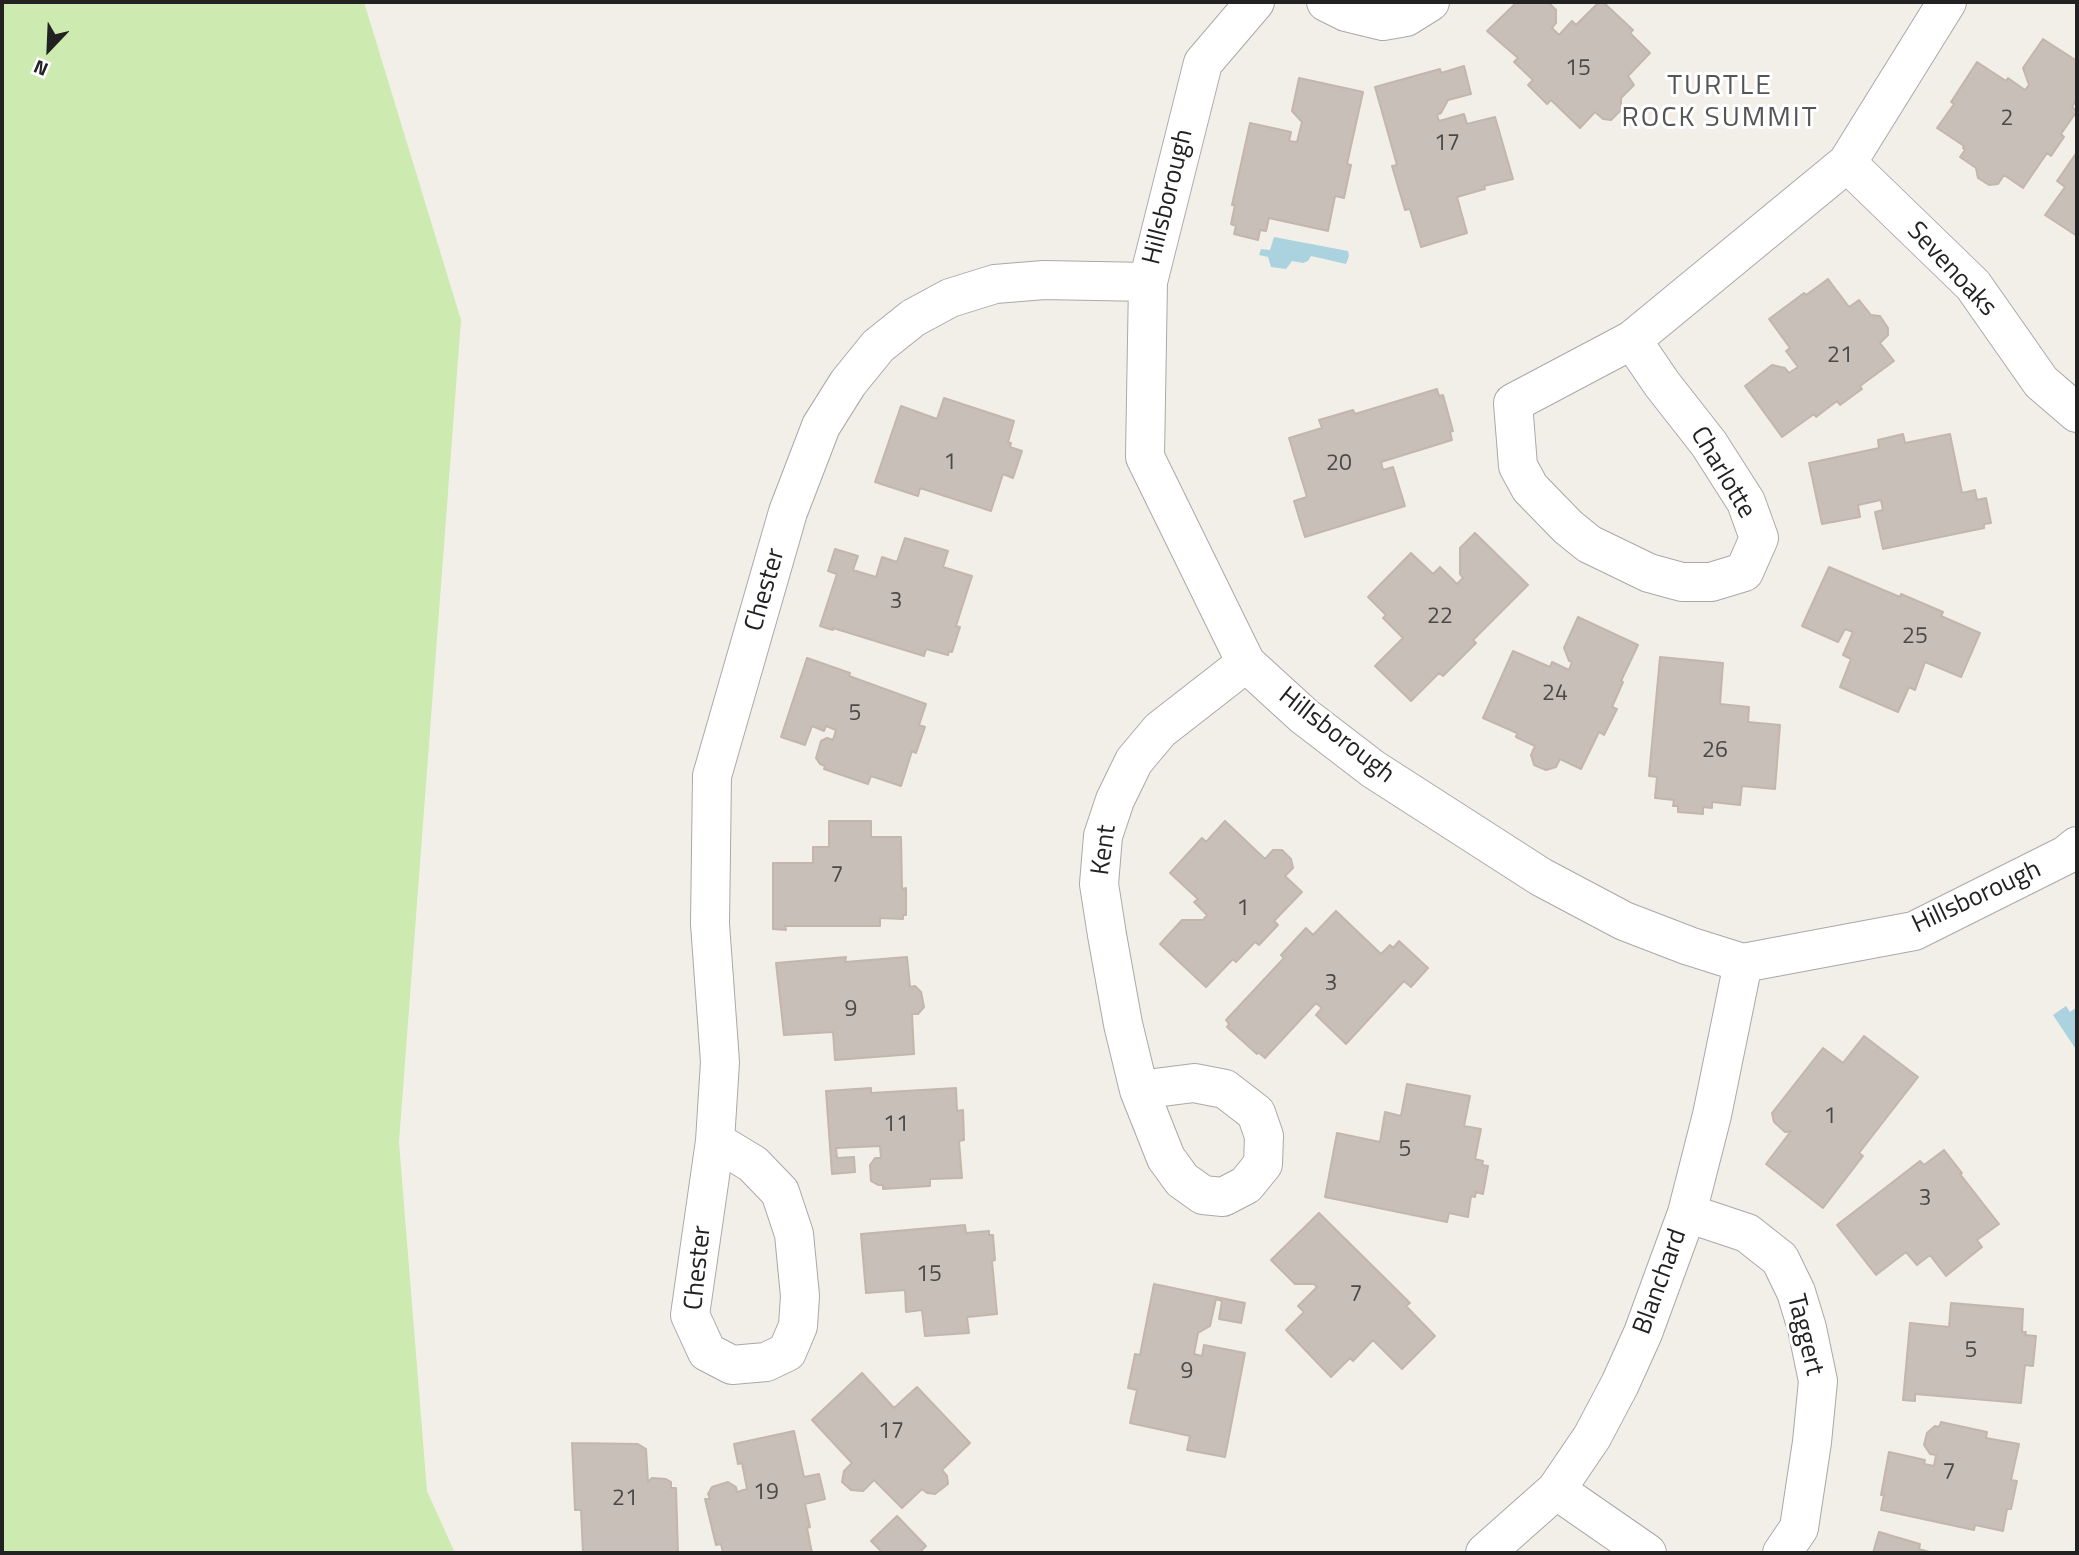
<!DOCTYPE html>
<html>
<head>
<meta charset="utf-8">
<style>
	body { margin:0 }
	#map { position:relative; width:2079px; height:1555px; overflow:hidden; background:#f2efe9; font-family:"Titillium Web",sans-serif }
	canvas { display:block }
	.frame { position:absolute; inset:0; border:4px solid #222; pointer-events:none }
	.north { position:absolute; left:14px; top:14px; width:70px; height:70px; -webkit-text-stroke:5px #fff; paint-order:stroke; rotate:203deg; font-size:19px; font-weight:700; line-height:28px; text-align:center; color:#222 }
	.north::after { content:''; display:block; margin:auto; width:24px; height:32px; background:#222; clip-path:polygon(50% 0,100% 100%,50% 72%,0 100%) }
</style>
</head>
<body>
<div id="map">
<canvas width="2079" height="1555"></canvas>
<div class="frame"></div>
<div class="north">N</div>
</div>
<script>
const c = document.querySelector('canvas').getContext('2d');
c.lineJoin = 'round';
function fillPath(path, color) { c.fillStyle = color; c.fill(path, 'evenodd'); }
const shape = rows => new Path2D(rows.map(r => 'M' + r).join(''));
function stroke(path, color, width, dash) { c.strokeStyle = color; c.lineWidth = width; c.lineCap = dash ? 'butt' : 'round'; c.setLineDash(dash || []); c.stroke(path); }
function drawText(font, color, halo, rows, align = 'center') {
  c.font = font + ' "Titillium Web",sans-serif'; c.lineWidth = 6; c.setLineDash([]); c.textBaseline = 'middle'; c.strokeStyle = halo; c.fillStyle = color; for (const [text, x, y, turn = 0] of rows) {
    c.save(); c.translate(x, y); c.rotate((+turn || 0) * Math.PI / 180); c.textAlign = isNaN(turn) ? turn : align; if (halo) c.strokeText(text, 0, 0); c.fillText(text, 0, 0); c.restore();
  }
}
fillPath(shape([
	[2,2,364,2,461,320,399,1142,427,1491,455,1553,2,1553]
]), '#cdebb0');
fillPath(shape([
	[1274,237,1348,251,1349,256,1346,264,1311,256,1308,261,1303,263,1292,261,1286,269,1271,267,1268,257,1259,255,1261,249,1270,250],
	[2066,1006,2070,1012,2077,1007,2077,1051,2053,1015]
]), '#aad3df');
const building = shape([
	[1517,2,1548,2,1556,10,1556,23,1552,28,1559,35,1572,21,1576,25,1599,2,1603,2,1633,30,1630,33,1650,53,1628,76,1634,85,1621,98,1621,110,1611,120,1603,119,1595,112,1580,128,1551,100,1547,104,1528,85,1533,80,1514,62,1518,58,1487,31,1517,2],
	[2043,39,2077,61,2077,99,2072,107,2077,111,2061,134,2064,137,2051,156,2047,153,2023,188,2004,175,1998,184,1989,185,1978,178,1976,168,1960,157,1965,150,1963,148,1964,146,1937,128,1954,104,1951,102,1977,62,2006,81,2008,78,2025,90,2029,85,2023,68,2043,39],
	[1464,66,1471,94,1448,100,1441,113,1437,115,1439,121,1464,114,1467,124,1495,117,1513,179,1484,186,1485,189,1457,197,1467,233,1421,247,1410,209,1405,210,1392,166,1397,165,1375,87,1440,69,1441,73,1464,66],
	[1299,78,1363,92,1347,164,1351,165,1344,198,1335,196,1328,231,1269,218,1266,231,1260,230,1258,240,1234,234,1236,226,1231,224,1235,205,1232,205,1250,123,1291,132,1289,141,1297,142,1302,122,1292,111,1299,78],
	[2077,152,2077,236,2045,215,2065,187,2057,181,2077,152],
	[1828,279,1849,307,1859,300,1871,315,1880,316,1888,328,1888,335,1880,343,1894,361,1860,386,1862,389,1840,405,1837,401,1816,417,1814,414,1782,437,1745,386,1772,365,1785,368,1789,373,1798,367,1786,351,1790,348,1769,319,1804,293,1806,295,1828,279],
	[1437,389,1439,396,1443,395,1453,431,1450,432,1452,440,1381,462,1383,470,1393,467,1405,506,1305,537,1294,501,1307,497,1289,438,1322,428,1319,420,1353,410,1355,414,1437,389],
	[944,398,1014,421,1008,442,1011,443,1010,447,1022,451,1013,478,1003,474,991,511,920,488,918,496,875,482,901,406,937,419,944,398],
	[1903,434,1905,443,1950,434,1962,493,1975,490,1977,500,1986,498,1991,523,1984,524,1984,528,1883,549,1875,512,1883,510,1881,500,1858,505,1860,517,1822,524,1809,463,1879,448,1878,440,1903,434],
	[1475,533,1528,585,1473,640,1476,643,1443,676,1439,673,1411,701,1375,666,1403,638,1383,618,1386,615,1368,597,1411,553,1433,574,1440,567,1457,584,1463,578,1460,574,1460,548,1475,533],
	[905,538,948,551,943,567,972,576,956,626,960,627,952,652,949,651,948,655,926,649,924,656,833,628,833,630,820,626,837,574,828,571,835,549,858,556,853,570,876,577,882,557,897,562,905,538],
	[1829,567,1900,597,1901,594,1943,612,1941,616,1980,633,1961,677,1925,662,1915,690,1909,687,1898,712,1840,687,1851,659,1843,655,1853,632,1845,629,1838,642,1802,626,1829,567],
	[1578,617,1638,645,1621,681,1623,682,1612,707,1617,709,1604,735,1599,732,1581,769,1560,759,1556,767,1546,770,1534,765,1531,755,1535,746,1516,737,1517,733,1483,718,1513,651,1550,667,1552,662,1569,670,1572,662,1569,661,1564,648,1578,617],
	[1660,657,1723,663,1720,704,1749,707,1748,722,1780,725,1775,789,1742,786,1740,805,1712,802,1712,808,1703,807,1703,814,1678,812,1678,806,1673,806,1674,800,1655,798,1657,777,1649,776,1660,657],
	[807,658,850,673,849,676,926,704,919,725,925,727,916,753,912,751,901,786,871,776,868,784,824,769,825,766,820,764,816,758,821,741,827,738,833,740,836,730,826,726,824,731,812,726,805,745,781,737,807,658],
	[829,821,871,821,871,837,901,837,902,889,906,888,906,915,903,915,903,919,880,918,880,926,785,926,786,930,773,929,773,863,813,863,813,847,829,847,829,821],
	[1225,821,1265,859,1273,850,1282,850,1291,859,1293,868,1285,876,1302,892,1274,921,1278,925,1259,945,1255,942,1236,962,1233,959,1206,987,1160,944,1182,920,1203,920,1207,915,1194,902,1198,899,1170,873,1202,838,1206,842,1225,821],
	[1336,911,1381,954,1390,945,1393,948,1399,941,1428,968,1411,987,1404,981,1346,1044,1316,1015,1322,1008,1316,1003,1265,1058,1258,1052,1257,1054,1227,1027,1229,1024,1226,1020,1284,958,1281,955,1306,928,1313,935,1336,911],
	[846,957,845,962,907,957,910,987,915,986,921,992,924,1007,918,1014,912,1014,914,1054,835,1060,833,1032,784,1035,776,963,846,957],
	[1864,1036,1918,1077,1859,1153,1863,1156,1823,1208,1766,1164,1791,1131,1785,1132,1774,1122,1772,1113,1823,1048,1843,1063,1864,1036],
	[1407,1084,1470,1096,1464,1126,1481,1129,1475,1159,1483,1161,1482,1165,1488,1166,1483,1194,1476,1192,1475,1197,1471,1196,1468,1217,1449,1213,1447,1222,1325,1197,1337,1133,1380,1142,1385,1112,1401,1116,1407,1084],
	[871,1088,871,1093,956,1088,957,1111,963,1110,964,1140,959,1141,962,1178,930,1179,930,1186,883,1189,883,1185,878,1185,871,1181,870,1165,875,1158,881,1158,880,1146,836,1148,837,1158,854,1157,855,1172,832,1174,826,1091,871,1088],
	[1944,1150,1962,1173,1960,1174,1999,1224,1977,1240,1982,1247,1946,1276,1930,1255,1917,1265,1906,1252,1876,1275,1837,1225,1920,1161,1924,1165,1944,1150],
	[1319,1213,1410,1303,1406,1306,1435,1336,1402,1369,1373,1340,1353,1361,1350,1358,1331,1377,1286,1330,1304,1312,1298,1306,1317,1287,1314,1284,1295,1284,1271,1260,1319,1213],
	[965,1225,966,1233,989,1231,989,1235,993,1235,995,1260,992,1261,997,1314,967,1317,969,1333,925,1336,922,1310,906,1312,905,1290,866,1293,861,1234,965,1225],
	[1154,1284,1245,1303,1241,1323,1219,1319,1222,1301,1216,1299,1210,1326,1198,1333,1194,1354,1202,1356,1204,1345,1245,1353,1225,1457,1187,1450,1190,1436,1130,1423,1137,1390,1128,1388,1135,1354,1140,1355,1154,1284],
	[1951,1303,2023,1309,2022,1332,2026,1332,2025,1335,2036,1336,2033,1366,2025,1365,2021,1403,1915,1394,1915,1401,1903,1400,1910,1323,1949,1327,1951,1303],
	[862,1373,894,1408,917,1387,970,1443,942,1470,947,1476,948,1484,935,1494,927,1493,922,1489,902,1508,874,1480,863,1491,851,1490,842,1482,844,1471,852,1463,812,1420,862,1373],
	[1941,1422,1987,1432,1986,1438,2019,1444,2011,1480,2017,1481,2011,1509,2007,1509,2003,1531,1975,1525,1974,1530,1881,1510,1884,1495,1881,1495,1889,1452,1925,1460,1924,1464,1934,1466,1936,1455,1930,1454,1924,1445,1927,1433,1935,1426,1939,1427,1941,1422],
	[794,1431,804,1477,819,1474,825,1499,805,1504,810,1527,807,1528,812,1553,723,1553,721,1544,716,1545,705,1499,710,1499,708,1494,712,1487,728,1482,736,1487,737,1492,747,1489,742,1463,738,1464,734,1444,794,1431],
	[572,1443,638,1444,646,1449,648,1482,652,1478,666,1479,671,1482,671,1488,676,1488,678,1553,583,1553,581,1510,575,1510,572,1443],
	[897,1516,926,1546,919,1553,883,1553,871,1541,897,1516],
	[1879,1532,1920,1544,1919,1549,1933,1553,1873,1553,1879,1532]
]);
fillPath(building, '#c7bfb8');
stroke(building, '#c4b6ab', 2);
const street = shape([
	[1255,2,1203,63,1148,282,1145,457,1246,663,1304,716,1373,769,1541,877,1624,921,1689,946,1743,963,1914,931,2066,855,2077,846],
	[1326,2,1346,12,1383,21,1406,17,1430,2],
	[1847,163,1973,285,2041,382,2077,413],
	[1632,340,1662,384,1709,444,1746,502,1759,538,1744,572,1711,582,1682,582,1649,573,1589,544,1568,527,1530,488,1518,466,1513,403,1632,340,1847,163,1947,2],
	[1139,1090,1194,1083,1225,1089,1256,1113,1264,1136,1263,1164,1246,1185,1223,1197,1203,1195,1182,1180,1166,1158,1139,1090,1123,1024,1107,935,1099,884,1103,836,1115,800,1134,761,1160,730,1246,663],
	[715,1141,753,1164,780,1192,794,1234,800,1296,798,1326,787,1352,766,1362,732,1365,707,1352,690,1315,715,1141,720,1062,710,924,712,776,788,512,821,426,848,383,878,346,913,318,950,298,995,284,1044,280,1148,282],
	[1687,1213,1747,1233,1780,1259,1796,1292,1807,1328,1818,1381,1812,1442,1799,1528,1782,1553],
	[1556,1490,1647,1553],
	[1485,1553,1556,1490,1592,1437,1620,1384,1643,1333,1687,1213,1712,1115,1743,963]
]);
stroke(street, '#a9a9a9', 40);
stroke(street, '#fff', 38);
drawText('23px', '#4b4948', null, [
	["15",1578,69],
	["2",2007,119],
	["17",1447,144],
	["21",1840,356],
	["1",950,463],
	["20",1339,464],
	["3",896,602],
	["22",1440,617],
	["25",1915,637],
	["24",1555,694],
	["5",855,714],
	["26",1715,751],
	["7",837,876],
	["1",1243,909],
	["3",1331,984],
	["9",851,1010],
	["1",1830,1117],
	["11",896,1125],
	["5",1405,1150],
	["3",1925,1199],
	["15",929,1275],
	["7",1356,1295],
	["5",1971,1351],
	["9",1187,1372],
	["17",891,1432],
	["7",1949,1473],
	["19",766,1493],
	["21",625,1499]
]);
drawText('26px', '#222', '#fff', [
	["Hillsborough",1169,197,-76],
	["Sevenoaks",1951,270,47],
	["Charlotte",1722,473,59],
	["Chester",766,590,-74],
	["Hillsborough",1336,736,38],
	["Kent",1105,850,-82],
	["Hillsborough",1977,898,-25],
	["Chester",699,1268,-84],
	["Blanchard",1661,1282,-70],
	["Taggert",1804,1335,76]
]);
c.letterSpacing = '2px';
drawText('28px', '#555', '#fff', [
	["TURTLE",1720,87],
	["ROCK SUMMIT",1720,119]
]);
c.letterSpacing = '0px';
</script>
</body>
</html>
